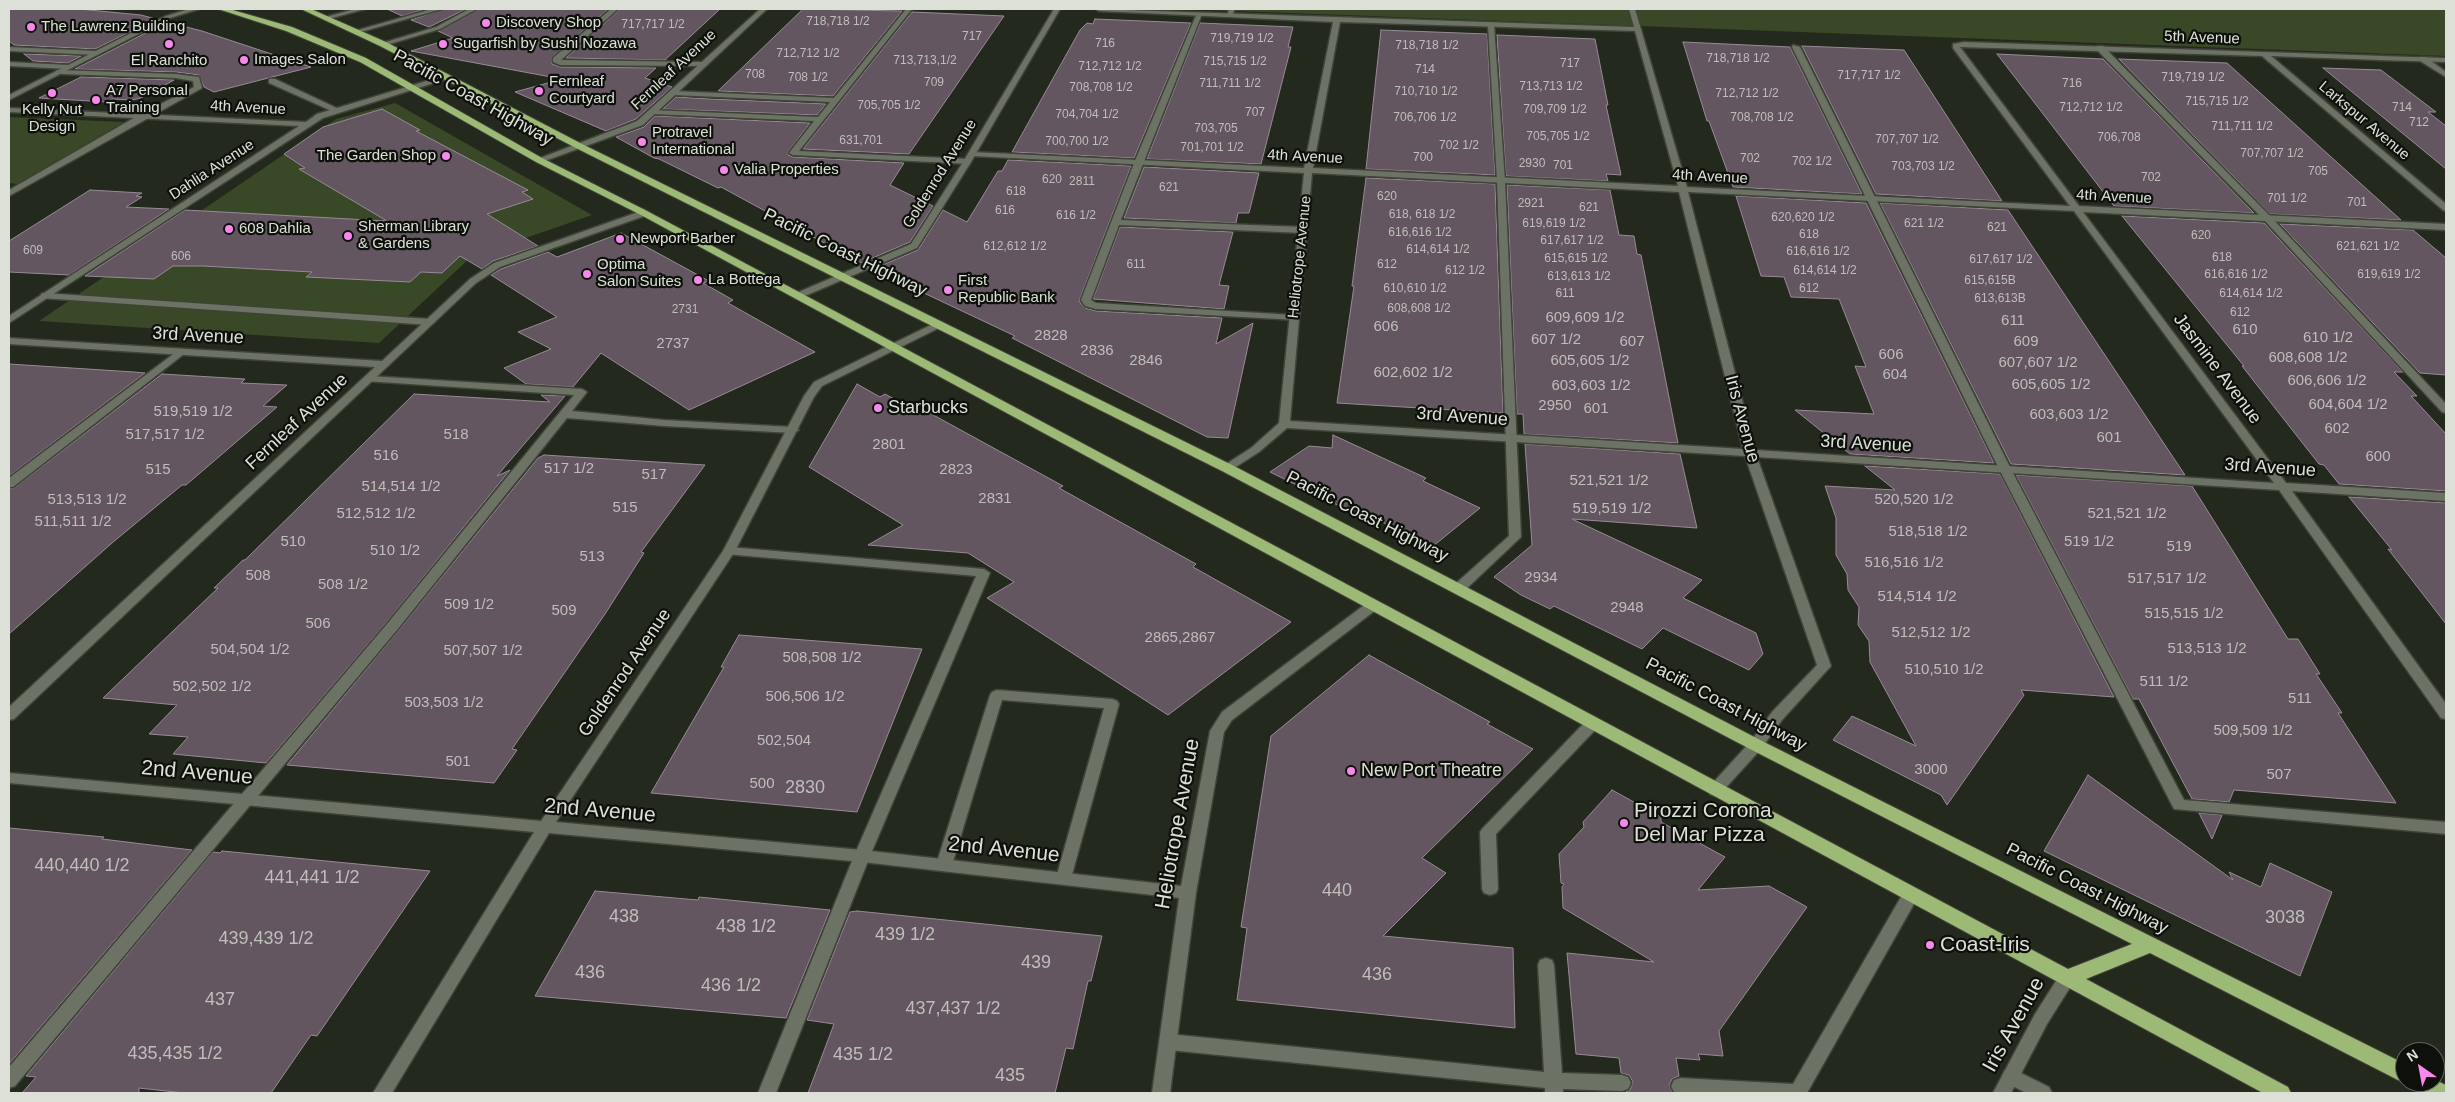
<!DOCTYPE html>
<html>
<head>
<meta charset="utf-8">
<style>
	body { margin:0 }
	#map { position:relative; width:2455px; height:1102px; overflow:hidden; background:#23291c; font-family:Arial,sans-serif }
	canvas { display:block }
	.frame { position:absolute; inset:0; border:10px solid #dce0d7; pointer-events:none }
	.north { position:absolute; left:2395px; top:1042px; width:50px; height:50px; box-sizing:border-box; background:#0e110b; border:1px solid #60645d; border-radius:50%; rotate:327deg; font-size:14px; font-weight:700; line-height:20px; text-align:center; color:#dce0d7 }
	.north::after { content:''; display:block; margin:auto; width:18px; height:22px; background:#f788ec; clip-path:polygon(50% 0,100% 100%,50% 72%,0 100%) }
</style>
</head>
<body>
<div id="map">
<canvas width="2455" height="1102"></canvas>
<div class="frame"></div>
<div class="north">N</div>
</div>
<script>
const c = document.querySelector('canvas').getContext('2d');
c.lineJoin = 'round';
function fillPath(path, color) { c.fillStyle = color; c.fill(path, 'evenodd'); }
const shape = rows => new Path2D(rows.map(r => 'M' + r).join(''));
function stroke(path, color, width, dash) { c.strokeStyle = color; c.lineWidth = width; c.lineCap = dash ? 'butt' : 'round'; c.setLineDash(dash || []); c.stroke(path); }
function drawText(font, color, halo, rows, align = 'center') {
  c.font = font + ' Arial,sans-serif'; c.lineWidth = 4.5; c.setLineDash([]); c.textBaseline = 'middle'; c.strokeStyle = halo; c.fillStyle = color; for (const [text, x, y, turn = 0] of rows) {
    c.save(); c.translate(x, y); c.rotate((+turn || 0) * Math.PI / 180); c.textAlign = isNaN(turn) ? turn : align; if (halo) c.strokeText(text, 0, 0); c.fillText(text, 0, 0); c.restore();
  }
}
fillPath(shape([
	[1181,9,2446,9,2446,56],
	[395,103,592,215,471,257,379,343,39,321,336,119],
	[9,117,124,122,17,184,9,183]
]), '#394826');
const building = shape([
	[9,9,79,9,141,15,156,19,95,49,14,45,9,41,9,9],
	[387,9,426,9,402,16,387,9],
	[444,9,466,9,429,27,411,20,444,9],
	[479,9,608,9,552,57,552,64,560,67,656,68,645,78,672,87,636,119,606,131,515,92,562,79,411,51,453,38,438,31,479,9],
	[620,9,720,9,665,60,566,58,620,9],
	[803,9,902,11,833,96,718,91,803,9],
	[912,12,1004,16,909,154,803,149,912,12],
	[1095,19,1191,23,1134,158,1012,152,1080,30,1087,23,1093,24,1095,19],
	[167,22,202,31,311,67,214,92,204,87,199,75,176,72,75,69,167,22],
	[1200,23,1293,27,1288,47,1291,47,1261,164,1147,159,1200,23],
	[1381,30,1487,34,1495,175,1366,169,1381,30],
	[1497,35,1595,39,1608,105,1606,105,1621,175,1606,174,1608,181,1506,176,1497,35],
	[1683,42,1790,47,1862,194,1733,187,1709,121,1707,121,1683,42],
	[1802,46,1904,50,2002,201,1876,194,1802,46],
	[24,54,81,56,68,63,33,61,24,54],
	[1997,54,2103,59,2254,213,2114,206,1997,54],
	[2119,59,2227,63,2401,220,2270,214,2119,59],
	[2323,68,2381,70,2436,112,2428,112,2446,126,2446,169,2323,68],
	[81,77,174,80,141,98,132,100,112,99,107,102,39,98,81,77],
	[676,97,709,99,826,104,817,115,663,109,676,97],
	[382,109,420,130,416,131,528,190,522,192,533,199,487,214,538,246,493,261,482,269,460,256,442,273,421,272,410,282,306,277,312,272,203,266,173,266,154,279,85,276,185,210,387,221,299,169,305,168,284,154,323,127,382,109],
	[655,116,810,123,788,152,788,155,793,157,904,163,890,185,933,206,910,242,861,263,721,187,718,188,659,159,654,158,616,137,644,127,655,116],
	[1008,160,1131,166,1079,301,1085,308,1096,311,1222,318,1216,344,1253,323,1228,438,1207,437,1012,338,1015,336,873,269,918,250,943,210,967,222,998,171,1002,171,1008,160],
	[1144,167,1259,173,1249,213,1238,213,1236,223,1124,218,1144,167],
	[1366,178,1495,184,1503,413,1337,403,1354,286,1352,286,1366,178],
	[1507,185,1610,190,1619,235,1634,236,1637,254,1641,255,1678,443,1524,434,1523,414,1517,414,1507,185],
	[90,190,142,193,136,196,142,197,126,207,169,209,69,275,9,272,9,241,90,190],
	[1736,196,1866,203,1994,463,1850,454,1795,410,1874,414,1855,366,1866,367,1839,299,1791,297,1784,277,1761,276,1736,196],
	[1880,203,2008,210,2185,475,2011,464,1880,203],
	[2122,216,2264,223,2403,372,2394,372,2417,396,2411,396,2446,434,2446,491,2339,484,2324,465,2319,464,2242,366,2244,366,2122,216],
	[2280,224,2413,230,2446,258,2446,375,2420,373,2280,224],
	[1120,227,1233,232,1219,285,1229,286,1224,309,1093,299,1120,227],
	[621,233,709,281,703,283,733,300,728,303,815,352,689,410,601,353,573,387,526,384,504,368,551,349,518,332,557,317,491,275,501,269,548,252,557,257,621,233],
	[9,364,134,372,145,373,9,476,9,364],
	[162,374,245,379,241,383,287,385,263,406,277,407,186,485,182,485,112,543,9,634,9,489,14,488,162,374],
	[857,384,880,397,885,394,909,407,915,405,1063,486,1059,488,1196,564,1193,567,1291,622,1168,715,987,598,1014,582,968,553,868,545,903,525,809,467,857,384],
	[414,394,550,402,541,395,565,396,497,476,510,470,386,623,266,763,173,754,188,737,149,734,177,705,103,698,218,588,214,588,243,560,245,560,414,394],
	[1333,435,1426,478,1423,481,1480,508,1432,547,1374,518,1370,521,1270,472,1309,446,1332,448,1333,435],
	[1525,444,1680,454,1697,528,1572,519,1702,580,1683,598,1756,633,1763,654,1749,670,1663,628,1642,649,1554,606,1550,609,1521,595,1494,577,1532,545,1525,444],
	[544,455,705,465,641,552,644,553,605,614,512,749,517,750,494,783,287,765,398,631,538,458,544,455],
	[1865,466,2000,474,2114,697,2021,690,2024,695,1947,805,1941,795,1833,740,1852,716,1916,746,1870,662,1869,641,1858,625,1859,607,1848,590,1847,574,1836,555,1836,518,1825,486,1895,490,1865,466],
	[2016,475,2192,486,2288,639,2298,639,2320,674,2316,674,2342,713,2338,713,2396,803,2234,790,2229,802,2192,799,2139,699,2133,699,2016,475],
	[2349,497,2446,503,2446,624,2388,549,2392,550,2349,497],
	[739,635,922,649,857,812,651,793,724,667,721,667,739,635],
	[1369,655,1490,722,1487,724,1533,749,1422,858,1446,873,1383,936,1513,948,1515,1028,1237,1000,1247,928,1241,927,1271,736,1369,655],
	[2088,775,2233,880,2229,872,2261,887,2270,863,2332,892,2300,976,2044,851,2088,775],
	[1612,790,1661,817,1661,822,1725,857,1698,890,1769,886,1807,907,1719,1031,1723,1056,1698,1054,1700,1060,1676,1058,1679,1076,1672,1079,1669,1085,1673,1093,1624,1093,1630,1090,1633,1082,1629,1075,1621,1073,1619,1058,1576,1054,1567,953,1654,962,1563,908,1562,887,1564,884,1561,883,1559,854,1584,827,1583,822,1612,790],
	[2199,813,2222,815,2212,839,2199,813],
	[9,828,104,837,102,839,192,850,9,1064,9,828],
	[222,851,430,871,317,1036,311,1035,271,1093,184,1093,139,1088,139,1093,22,1093,36,1077,26,1076,213,852,220,853,222,851],
	[595,891,698,900,699,897,830,910,786,1018,535,996,595,891],
	[857,911,1102,936,1091,981,1088,981,1073,1049,1066,1048,1055,1093,808,1093,834,1024,807,1020,850,912,857,911]
]);
fillPath(building, '#635661');
stroke(building, '#988a96', 1);
const service = shape([
	[355,9,365,9,325,20,322,18,355,9],
	[432,9,442,9,357,33,351,32,432,9],
	[611,9,618,9,561,60,701,62,705,64,701,66,560,65,553,62,553,58,611,9],
	[906,9,912,9,799,151,967,159,970,160,970,164,793,155,789,153,814,121,652,114,648,112,652,110,818,117,830,102,673,95,669,93,673,91,834,98,906,9],
	[1229,9,1235,9,1232,16,1227,15,1229,9],
	[1197,13,1202,14,1121,220,1303,227,1308,230,1303,233,1119,225,1091,300,1096,303,1294,315,1298,316,1298,320,1096,309,1085,306,1081,300,1134,163,1197,13],
	[1491,23,1494,25,1505,181,1521,537,1464,591,1459,592,1453,588,1454,585,1509,536,1497,181,1488,25,1491,23],
	[1793,45,1800,47,2011,469,2184,800,2446,822,2446,834,2174,809,1999,469,1792,47,1793,45],
	[2097,46,2103,46,2271,217,2446,404,2446,413,2442,412,2265,221,2097,50,2097,46],
	[9,47,97,51,101,53,97,55,9,51,9,47],
	[2420,57,2426,57,2446,72,2446,77,2420,61,2420,57],
	[9,62,69,65,73,67,69,69,9,66,9,62],
	[57,70,176,74,199,77,202,88,9,196,9,190,139,115,194,87,193,81,176,78,60,74,56,72,57,70],
	[269,79,275,79,341,110,334,112,269,83,269,79],
	[44,293,430,319,435,322,430,325,41,298,41,294,44,293],
	[180,349,185,352,184,354,13,487,9,487,9,478,180,349],
	[369,376,582,389,587,392,572,411,664,420,793,427,799,430,793,433,664,426,567,418,397,630,15,1086,9,1088,9,1067,387,624,574,395,365,381,364,379,369,376],
	[729,547,984,569,990,573,870,856,776,1093,758,1093,854,856,976,576,725,554,723,551,725,548,729,547],
	[997,690,1112,699,1117,701,1119,704,1070,882,1064,884,1058,882,1056,878,1104,708,1002,700,952,865,950,869,944,871,938,869,936,865,990,695,992,692,997,690],
	[1592,719,1597,720,1599,724,1597,728,1496,834,1498,889,1496,893,1490,895,1484,893,1482,889,1480,832,1483,828,1587,720,1592,719],
	[1911,889,1917,890,1919,895,1807,1093,1674,1092,1671,1086,1674,1080,1680,1078,1793,1084,1905,890,1911,889],
	[1546,958,1552,960,1554,965,1562,1073,1622,1075,1628,1077,1631,1083,1628,1089,1622,1091,1563,1089,1563,1093,1545,1093,1545,1088,1169,1050,1163,1047,1160,1042,1163,1037,1169,1034,1544,1072,1538,965,1540,960,1546,958],
	[2011,1068,2049,1087,2052,1093,2026,1093,2005,1082,2002,1076,2005,1070,2011,1068]
]);
const minor = shape([
	[189,9,199,9,170,18,9,100,9,95,139,29,166,16,189,9],
	[469,9,477,9,440,29,383,46,379,44,436,27,469,9],
	[760,9,767,9,643,125,542,162,535,160,637,121,760,9],
	[1096,9,1634,27,1629,9,1635,9,1687,187,2070,206,1953,48,1953,44,1964,42,2384,56,2385,58,2381,60,2271,56,2446,204,2446,211,2443,210,2262,56,1960,47,2079,206,2446,224,2446,230,2083,212,2286,483,2446,493,2446,501,2292,491,2446,704,2446,719,2441,718,2279,490,1757,457,1831,666,1782,720,1761,749,1720,794,1715,796,1710,794,1707,790,1710,786,1751,741,1772,712,1817,665,1745,456,1287,428,1259,452,1231,470,1223,470,1221,468,1223,466,1251,448,1279,423,1304,173,972,156,968,154,972,152,1304,168,1333,22,1099,11,1096,9],
	[1340,22,1635,31,1678,186,1313,168,1340,22],
	[1312,173,1679,192,1743,449,1290,421,1312,173],
	[1688,192,2074,211,2274,483,1755,450,1688,192],
	[443,76,450,78,323,118,9,323,9,316,299,126,9,112,9,108,306,122,317,114,443,76],
	[644,210,648,213,647,215,500,267,476,283,14,719,9,720,9,707,375,367,9,344,9,338,382,361,470,279,494,263,644,210],
	[939,321,944,324,943,326,822,386,814,397,735,551,556,822,862,850,1181,886,1210,731,1222,712,1367,603,1377,603,1379,606,1377,609,1232,720,1224,732,1196,893,1170,1093,1152,1093,1179,898,862,862,549,833,392,1093,373,1093,534,832,9,783,9,773,541,821,723,551,804,396,814,382,939,321],
	[2067,971,2073,973,2076,978,2047,1024,2011,1093,1993,1093,2035,1014,2061,973,2067,971]
]);
const tertiary = shape([
	[1054,9,1060,9,971,162,917,248,800,298,794,298,794,294,911,244,963,162,1054,9],
	[2381,56,2446,58,2446,62,2378,60,2377,58,2381,56]
]);
const trunk = shape([
	[218,9,229,9,292,27,366,58,542,158,647,211,2068,969,2132,944,1750,749,1222,471,576,148,380,46,301,9,311,9,386,42,582,144,1232,465,1762,741,2405,1064,2405,1082,2407,1082,2405,1083,2398,1080,2150,953,2086,979,2288,1087,2291,1093,2263,1093,641,215,536,162,360,62,286,31,218,9],
	[2435,1080,2446,1085,2446,1093,2423,1093,2413,1088,2410,1082,2435,1082,2435,1080]
]);
stroke(service, '#3f4338', 3);
stroke(minor, '#3f4338', 3);
stroke(tertiary, '#3f4338', 3);
stroke(trunk, '#3f4338', 2);
fillPath(service, '#6c7364');
fillPath(minor, '#6c7364');
fillPath(tertiary, '#6c7364');
fillPath(trunk, '#9cba76');
for (const [x, y, r, color] of [
	[486,23,5,"#f788ec"],
	[31,27,5,"#f788ec"],
	[169,44,5,"#f788ec"],
	[443,44,5,"#f788ec"],
	[244,60,5,"#f788ec"],
	[539,91,5,"#f788ec"],
	[52,93,5,"#f788ec"],
	[96,100,5,"#f788ec"],
	[642,142,5,"#f788ec"],
	[446,156,5,"#f788ec"],
	[724,170,5,"#f788ec"],
	[229,229,5,"#f788ec"],
	[348,236,5,"#f788ec"],
	[620,239,5,"#f788ec"],
	[587,274,5,"#f788ec"],
	[698,280,5,"#f788ec"],
	[948,290,5,"#f788ec"],
	[878,408,5,"#f788ec"],
	[1351,771,5,"#f788ec"],
	[1624,823,5,"#f788ec"],
	[1930,945,5,"#f788ec"]
]) { const dot = new Path2D(); dot.arc(x, y, r, 0, 2 * Math.PI); c.fillStyle = color; c.fill(dot); stroke(dot, '#0e110b', 2); }
drawText('12px', '#bebeba', null, [
	["718,718 1/2",838,22],
	["717,717 1/2",653,25],
	["717",972,37],
	["719,719 1/2",1242,39],
	["716",1105,44],
	["718,718 1/2",1427,46],
	["712,712 1/2",808,54],
	["718,718 1/2",1738,59],
	["713,713,1/2",925,61],
	["715,715 1/2",1235,62],
	["717",1570,64],
	["712,712 1/2",1110,67],
	["714",1425,70],
	["708",755,75],
	["717,717 1/2",1869,76],
	["708 1/2",808,78],
	["719,719 1/2",2193,78],
	["709",934,83],
	["711,711 1/2",1230,84],
	["716",2072,84],
	["713,713 1/2",1551,87],
	["708,708 1/2",1101,88],
	["710,710 1/2",1426,92],
	["712,712 1/2",1747,94],
	["715,715 1/2",2217,102],
	["705,705 1/2",889,106],
	["712,712 1/2",2091,108],
	["714",2402,108],
	["709,709 1/2",1555,110],
	["707",1255,113],
	["704,704 1/2",1087,115],
	["706,706 1/2",1425,118],
	["708,708 1/2",1762,118],
	["712",2419,123],
	["711,711 1/2",2242,127],
	["703,705",1216,129],
	["705,705 1/2",1558,137],
	["706,708",2119,138],
	["707,707 1/2",1907,140],
	["631,701",861,141],
	["700,700 1/2",1077,142],
	["702 1/2",1459,146],
	["701,701 1/2",1212,148],
	["707,707 1/2",2272,154],
	["700",1423,158],
	["702",1750,159],
	["702 1/2",1812,162],
	["2930",1532,164],
	["701",1563,166],
	["703,703 1/2",1923,167],
	["705",2318,172],
	["702",2151,178],
	["620",1052,180],
	["2811",1082,182],
	["621",1169,188],
	["618",1016,192],
	["620",1387,197],
	["701 1/2",2287,199],
	["701",2357,203],
	["2921",1531,204],
	["621",1589,208],
	["616",1005,211],
	["618, 618 1/2",1422,215],
	["616 1/2",1076,216],
	["620,620 1/2",1803,218],
	["619,619 1/2",1554,224],
	["621 1/2",1924,224],
	["621",1997,228],
	["616,616 1/2",1420,233],
	["618",1809,235],
	["620",2201,236],
	["617,617 1/2",1572,241],
	["612,612 1/2",1015,247],
	["621,621 1/2",2368,247],
	["614,614 1/2",1438,250],
	["609",33,251],
	["616,616 1/2",1818,252],
	["606",181,257],
	["618",2222,258],
	["615,615 1/2",1576,259],
	["617,617 1/2",2001,260],
	["611",1136,265],
	["612",1387,265],
	["612 1/2",1465,271],
	["614,614 1/2",1825,271],
	["616,616 1/2",2236,275],
	["619,619 1/2",2389,275],
	["613,613 1/2",1579,277],
	["615,615B",1990,281],
	["610,610 1/2",1415,289],
	["612",1809,289],
	["611",1565,294],
	["614,614 1/2",2251,294],
	["613,613B",2000,299],
	["608,608 1/2",1419,309],
	["2731",685,310],
	["612",2240,313]
]);
drawText('15px', '#dce0d7', '#0e110b', [
	["Discovery Shop",496,23],
	["The Lawrenz Building",41,27],
	["Sugarfish by Sushi Nozawa",453,44],
	["Images Salon",254,60],
	["El Ranchito",169,61,"center"],
	["Fernleaf",549,82],
	["Courtyard",549,99],
	["A7 Personal",106,91],
	["Training",106,108],
	["Kelly Nut",52,110,"center"],
	["Design",52,127,"center"],
	["Protravel",652,133],
	["International",652,150],
	["The Garden Shop",436,156,"right"],
	["Valia Properties",734,170],
	["Sherman Library",358,227],
	["& Gardens",358,244],
	["608 Dahlia",239,229],
	["Newport Barber",630,239],
	["Optima",597,265],
	["Salon Suites",597,282],
	["La Bottega",708,280],
	["First",958,281],
	["Republic Bank",958,298]
], 'left');
drawText('15px', '#dce0d7', '#0e110b', [
	["5th Avenue",2202,38,2],
	["Fernleaf Avenue",674,70,-43],
	["4th Avenue",248,108,3],
	["Larkspur Avenue",2364,121,40],
	["4th Avenue",1305,157,3],
	["Dahlia Avenue",212,170,-33],
	["Goldenrod Avenue",940,174,-58],
	["4th Avenue",1710,177,3],
	["4th Avenue",2114,197,3],
	["Heliotrope Avenue",1300,257,-84]
]);
drawText('15px', '#bebeba', null, [
	["609,609 1/2",1585,318],
	["611",2013,321],
	["606",1386,327],
	["610",2245,330],
	["2828",1051,336],
	["610 1/2",2328,338],
	["607 1/2",1556,340],
	["607",1632,342],
	["609",2026,342],
	["2737",673,344],
	["2836",1097,351],
	["606",1891,355],
	["608,608 1/2",2308,358],
	["2846",1146,361],
	["605,605 1/2",1590,361],
	["607,607 1/2",2038,363],
	["602,602 1/2",1413,373],
	["604",1895,375],
	["606,606 1/2",2327,381],
	["605,605 1/2",2051,385],
	["603,603 1/2",1591,386],
	["604,604 1/2",2348,405],
	["2950",1555,406],
	["601",1596,409],
	["519,519 1/2",193,412],
	["603,603 1/2",2069,415],
	["602",2337,429],
	["517,517 1/2",165,435],
	["518",456,435],
	["601",2109,438],
	["2801",889,445],
	["516",386,456],
	["600",2378,457],
	["517 1/2",569,469],
	["515",158,470],
	["2823",956,470],
	["517",654,475],
	["521,521 1/2",1609,481],
	["514,514 1/2",401,487],
	["2831",995,499],
	["513,513 1/2",87,500],
	["520,520 1/2",1914,500],
	["515",625,508],
	["519,519 1/2",1612,509],
	["512,512 1/2",376,514],
	["521,521 1/2",2127,514],
	["511,511 1/2",73,522],
	["518,518 1/2",1928,532],
	["510",293,542],
	["519 1/2",2089,542],
	["519",2179,547],
	["510 1/2",395,551],
	["513",592,557],
	["516,516 1/2",1904,563],
	["508",258,576],
	["2934",1541,578],
	["517,517 1/2",2167,579],
	["508 1/2",343,585],
	["514,514 1/2",1917,597],
	["509 1/2",469,605],
	["2948",1627,608],
	["509",564,611],
	["515,515 1/2",2184,614],
	["506",318,624],
	["512,512 1/2",1931,633],
	["2865,2867",1180,638],
	["513,513 1/2",2207,649],
	["504,504 1/2",250,650],
	["507,507 1/2",483,651],
	["508,508 1/2",822,658],
	["510,510 1/2",1944,670],
	["511 1/2",2164,682],
	["502,502 1/2",212,687],
	["506,506 1/2",805,697],
	["511",2300,699],
	["503,503 1/2",444,703],
	["509,509 1/2",2253,731],
	["502,504",784,741],
	["501",458,762],
	["3000",1931,770],
	["507",2279,775],
	["500",762,784]
]);
drawText('18px', '#dce0d7', '#0e110b', [
	["Pacific Coast Highway",473,98,29],
	["Pacific Coast Highway",845,253,26],
	["3rd Avenue",198,336,3],
	["Jasmine Avenue",2217,369,53],
	["3rd Avenue",1462,417,4],
	["Iris Avenue",1742,419,75],
	["Fernleaf Avenue",297,422,-43],
	["3rd Avenue",1866,444,3],
	["3rd Avenue",2270,468,4],
	["Pacific Coast Highway",1367,517,27],
	["Goldenrod Avenue",625,673,-56],
	["Pacific Coast Highway",1726,705,28],
	["Pacific Coast Highway",2087,889,27]
]);
drawText('18px', '#dce0d7', '#0e110b', [
	["Starbucks",888,408],
	["New Port Theatre",1361,771]
], 'left');
drawText('18px', '#bebeba', null, [
	["2830",805,788],
	["440,440 1/2",82,866],
	["441,441 1/2",312,878],
	["440",1337,891],
	["438",624,917],
	["3038",2285,918],
	["438 1/2",746,927],
	["439 1/2",905,935],
	["439,439 1/2",266,939],
	["439",1036,963],
	["436",590,973],
	["436",1377,975],
	["436 1/2",731,986],
	["437",220,1000],
	["437,437 1/2",953,1009],
	["435,435 1/2",175,1054],
	["435 1/2",863,1055],
	["435",1010,1076]
]);
drawText('21px', '#dce0d7', '#0e110b', [
	["2nd Avenue",197,773,5],
	["2nd Avenue",600,811,5],
	["Heliotrope Avenue",1178,824,-80],
	["2nd Avenue",1004,850,6],
	["Iris Avenue",2014,1025,-61]
]);
drawText('21px', '#dce0d7', '#0e110b', [
	["Pirozzi Corona",1634,811],
	["Del Mar Pizza",1634,835],
	["Coast-Iris",1940,945]
], 'left');
</script>
</body>
</html>
